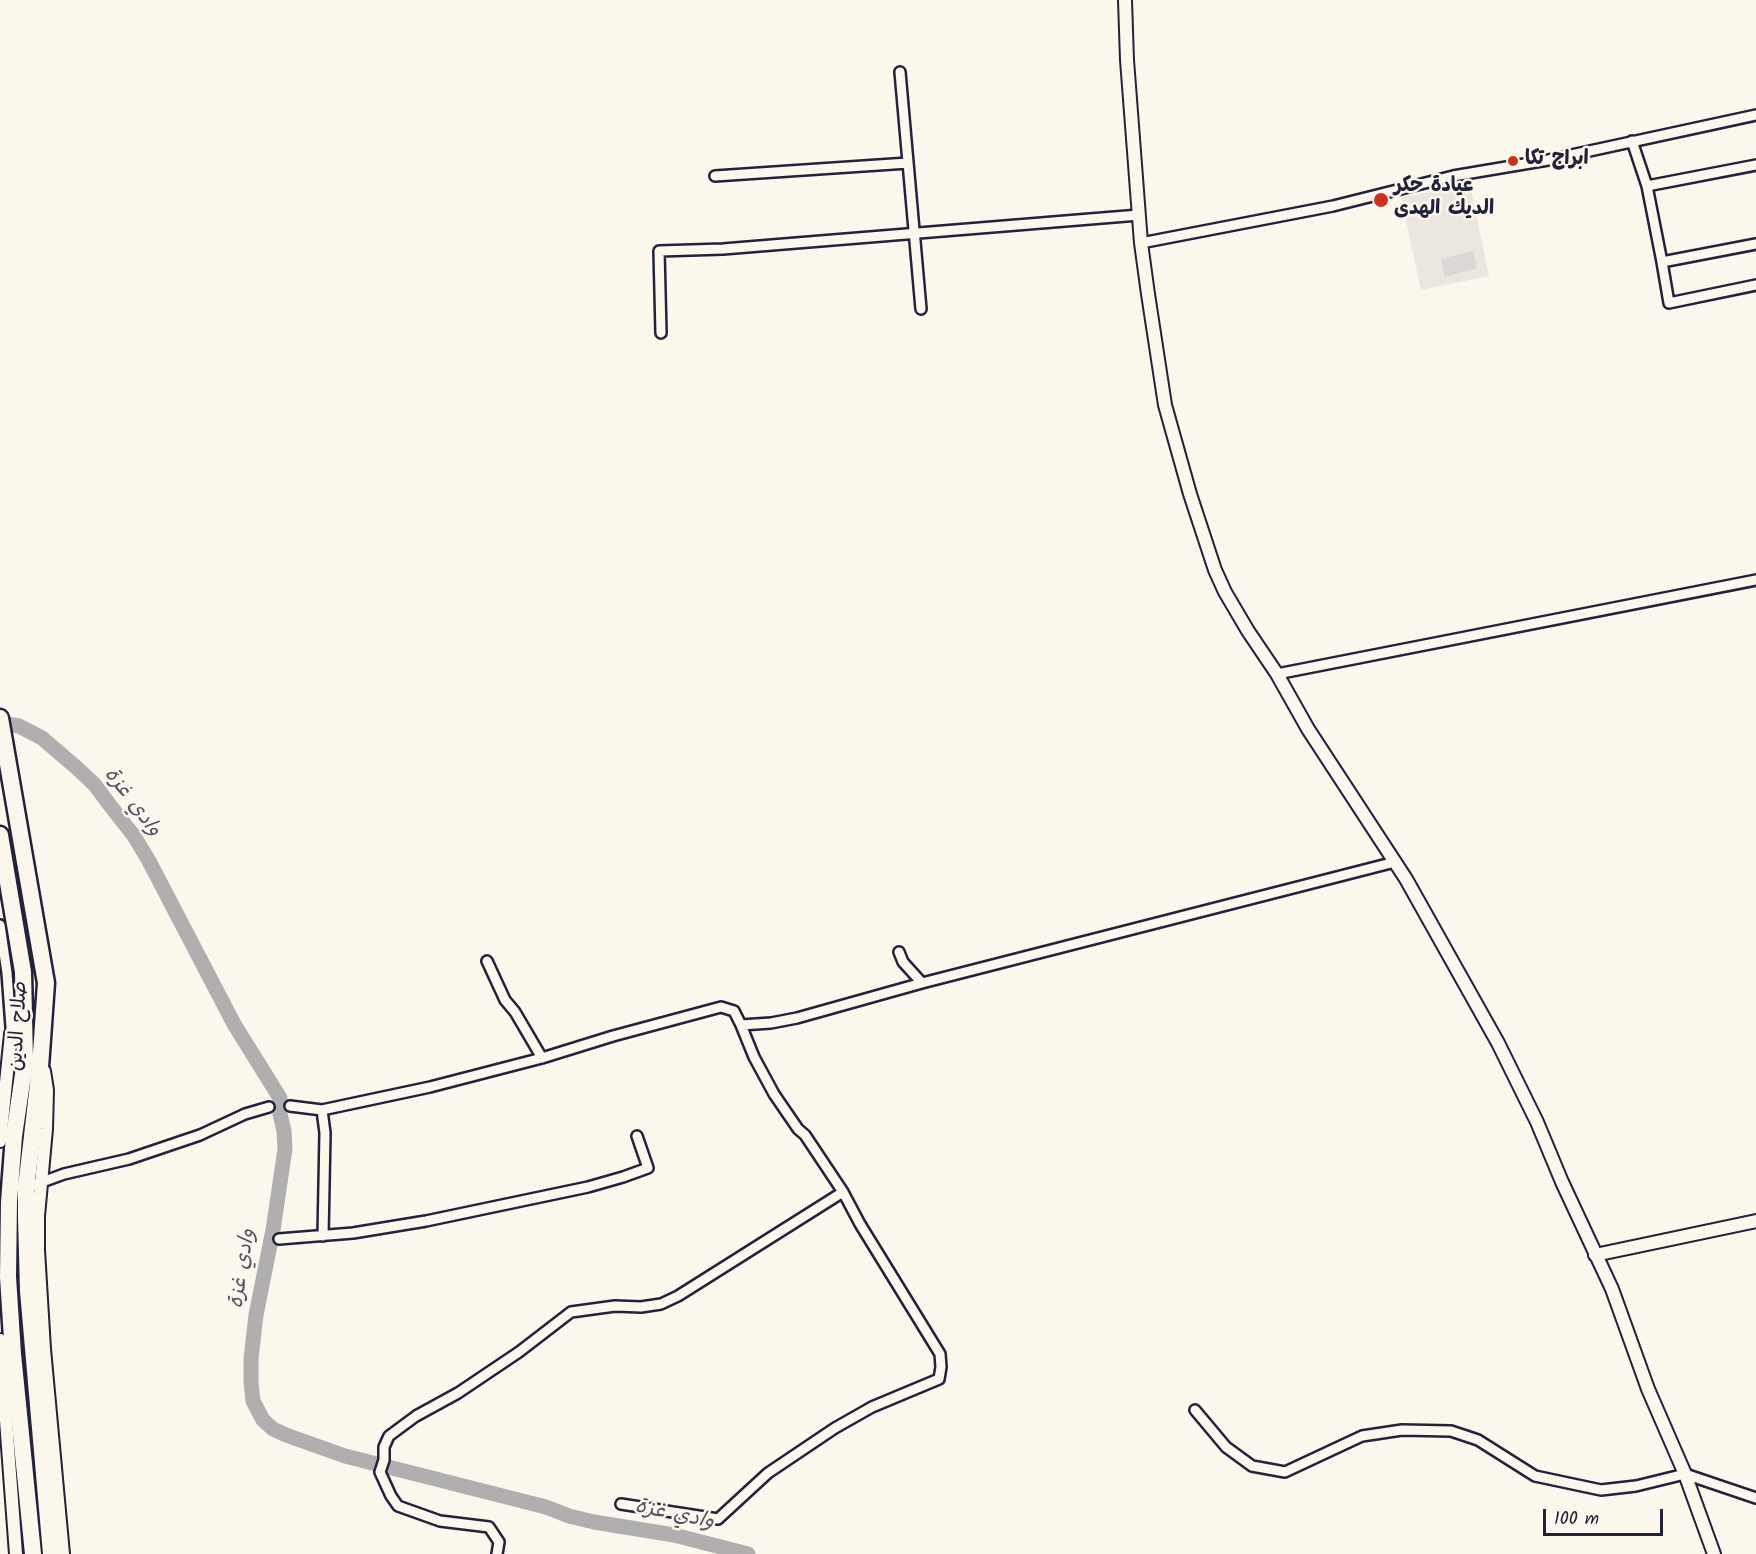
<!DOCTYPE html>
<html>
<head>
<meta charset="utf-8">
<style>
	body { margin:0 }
	#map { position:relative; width:1756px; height:1554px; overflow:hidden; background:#fbf7ec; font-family:Kalam,sans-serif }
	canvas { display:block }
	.scale { position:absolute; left:1543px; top:1509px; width:120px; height:27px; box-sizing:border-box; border:3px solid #22223b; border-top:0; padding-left:8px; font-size:18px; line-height:21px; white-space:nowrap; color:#22223b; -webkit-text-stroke:4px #fbf7ec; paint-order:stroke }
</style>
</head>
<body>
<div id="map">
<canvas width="1756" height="1554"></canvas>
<div class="scale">100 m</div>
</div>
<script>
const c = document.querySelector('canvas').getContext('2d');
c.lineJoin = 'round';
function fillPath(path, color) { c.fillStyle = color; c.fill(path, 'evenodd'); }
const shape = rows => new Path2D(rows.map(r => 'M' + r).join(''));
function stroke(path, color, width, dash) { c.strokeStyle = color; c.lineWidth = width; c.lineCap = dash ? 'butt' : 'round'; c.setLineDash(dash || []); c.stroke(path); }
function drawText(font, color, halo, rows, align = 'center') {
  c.font = font + ' Kalam,"Playpen Sans Arabic",sans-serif'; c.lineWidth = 5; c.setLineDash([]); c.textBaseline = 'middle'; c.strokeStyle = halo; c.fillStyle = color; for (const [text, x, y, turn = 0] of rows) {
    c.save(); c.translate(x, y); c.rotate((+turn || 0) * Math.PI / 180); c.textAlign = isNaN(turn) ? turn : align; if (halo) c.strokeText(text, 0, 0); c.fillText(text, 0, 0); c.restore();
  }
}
fillPath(shape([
	[1467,186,1471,189,1489,276,1421,290,1401,197]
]), '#ebe7df');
fillPath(shape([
	[1473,251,1477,268,1445,277,1441,259]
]), '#dbd8d3');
stroke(shape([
	[0,723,19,726,42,738,77,768,95,785,109,804,134,836,149,861,234,1024,280,1098,280,1114,284,1131,285,1149,273,1230,256,1315,251,1359,251,1382,253,1401,263,1420,273,1429,286,1435,345,1456,546,1507,569,1516,594,1522,674,1535,748,1554]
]), '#b1aeb0', 15);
const street = shape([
	[900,72,921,309],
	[1632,141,1647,186,1662,262,1756,244],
	[715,176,908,163],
	[1647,186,1756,165],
	[1141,243,1333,206,1453,176,1548,160,1756,115],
	[1662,262,1669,303,1756,285],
	[661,333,659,251,723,249,1139,215],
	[1277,674,1756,580],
	[0,925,7,973,11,1027],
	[899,952,903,962,922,983],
	[487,961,505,1000,515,1012,542,1058],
	[741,1025,771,1023,797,1018,922,983,1395,862],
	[290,1106,322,1110,325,1133,323,1236],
	[322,1110,430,1087,542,1058,613,1036,721,1007,734,1011,741,1025,754,1057,774,1094,798,1129,805,1135,843,1192,860,1224,940,1354,941,1367,939,1379,872,1407,835,1428,768,1473,718,1519,621,1504],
	[26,1188,64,1174,129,1159,200,1135,245,1114,269,1107],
	[279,1239,353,1233,426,1221,588,1187,623,1177,648,1168,637,1136],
	[1195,1410,1226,1447,1252,1466,1285,1472,1362,1436,1402,1430,1451,1431,1478,1440,1535,1476,1601,1490,1636,1486,1685,1474,1756,1498],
	[497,1554,499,1542,489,1527,440,1521,398,1506,391,1496,380,1472,384,1460,384,1447,389,1436,416,1416,458,1393,519,1352,571,1312,615,1306,641,1307,661,1304,678,1296,843,1192]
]);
const secondary = shape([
	[1125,0,1127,60,1141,243,1148,294,1165,405,1190,494,1215,570,1225,592,1248,631,1277,674,1308,729,1406,879,1498,1043,1537,1122,1562,1182,1612,1289,1648,1389,1685,1474,1714,1554],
	[44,1071,47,1090,46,1129,38,1216,38,1250,44,1349,63,1554],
	[0,1141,11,1034,20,1007],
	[1595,1255,1756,1221],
	[0,1340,16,1554]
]);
const highway = shape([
	[0,718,46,983,40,1067,26,1188,26,1217,28,1291,51,1554],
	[0,835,23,972,25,1061,14,1136,9,1202,8,1277,13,1354,33,1554]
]);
stroke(street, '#22223b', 14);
stroke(secondary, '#22223b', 16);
stroke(highway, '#22223b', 21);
stroke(street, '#fbf7ec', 9);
stroke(secondary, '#fbf7ec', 12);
stroke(highway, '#fbf7ec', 16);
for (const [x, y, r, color] of [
	[1513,161,6,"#c8321e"],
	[1381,200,8,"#c8321e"]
]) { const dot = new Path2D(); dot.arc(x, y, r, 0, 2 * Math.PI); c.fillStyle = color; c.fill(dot); stroke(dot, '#fbf7ec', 2); }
drawText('bold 20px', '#22223b', '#fbf7ec', [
	["ابراج تكا",1525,161],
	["عيادة حكر",1394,188],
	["الديك الهدى",1394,211]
], 'left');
drawText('20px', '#22223b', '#fbf7ec', [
	["صلاح الدين",20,1026,-87]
]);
drawText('italic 21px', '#545364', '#fbf7ec', [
	["وادي غزة",131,803,53],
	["وادي غزة",244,1269,-81],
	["وادي غزة",674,1516,12]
]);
</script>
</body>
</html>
